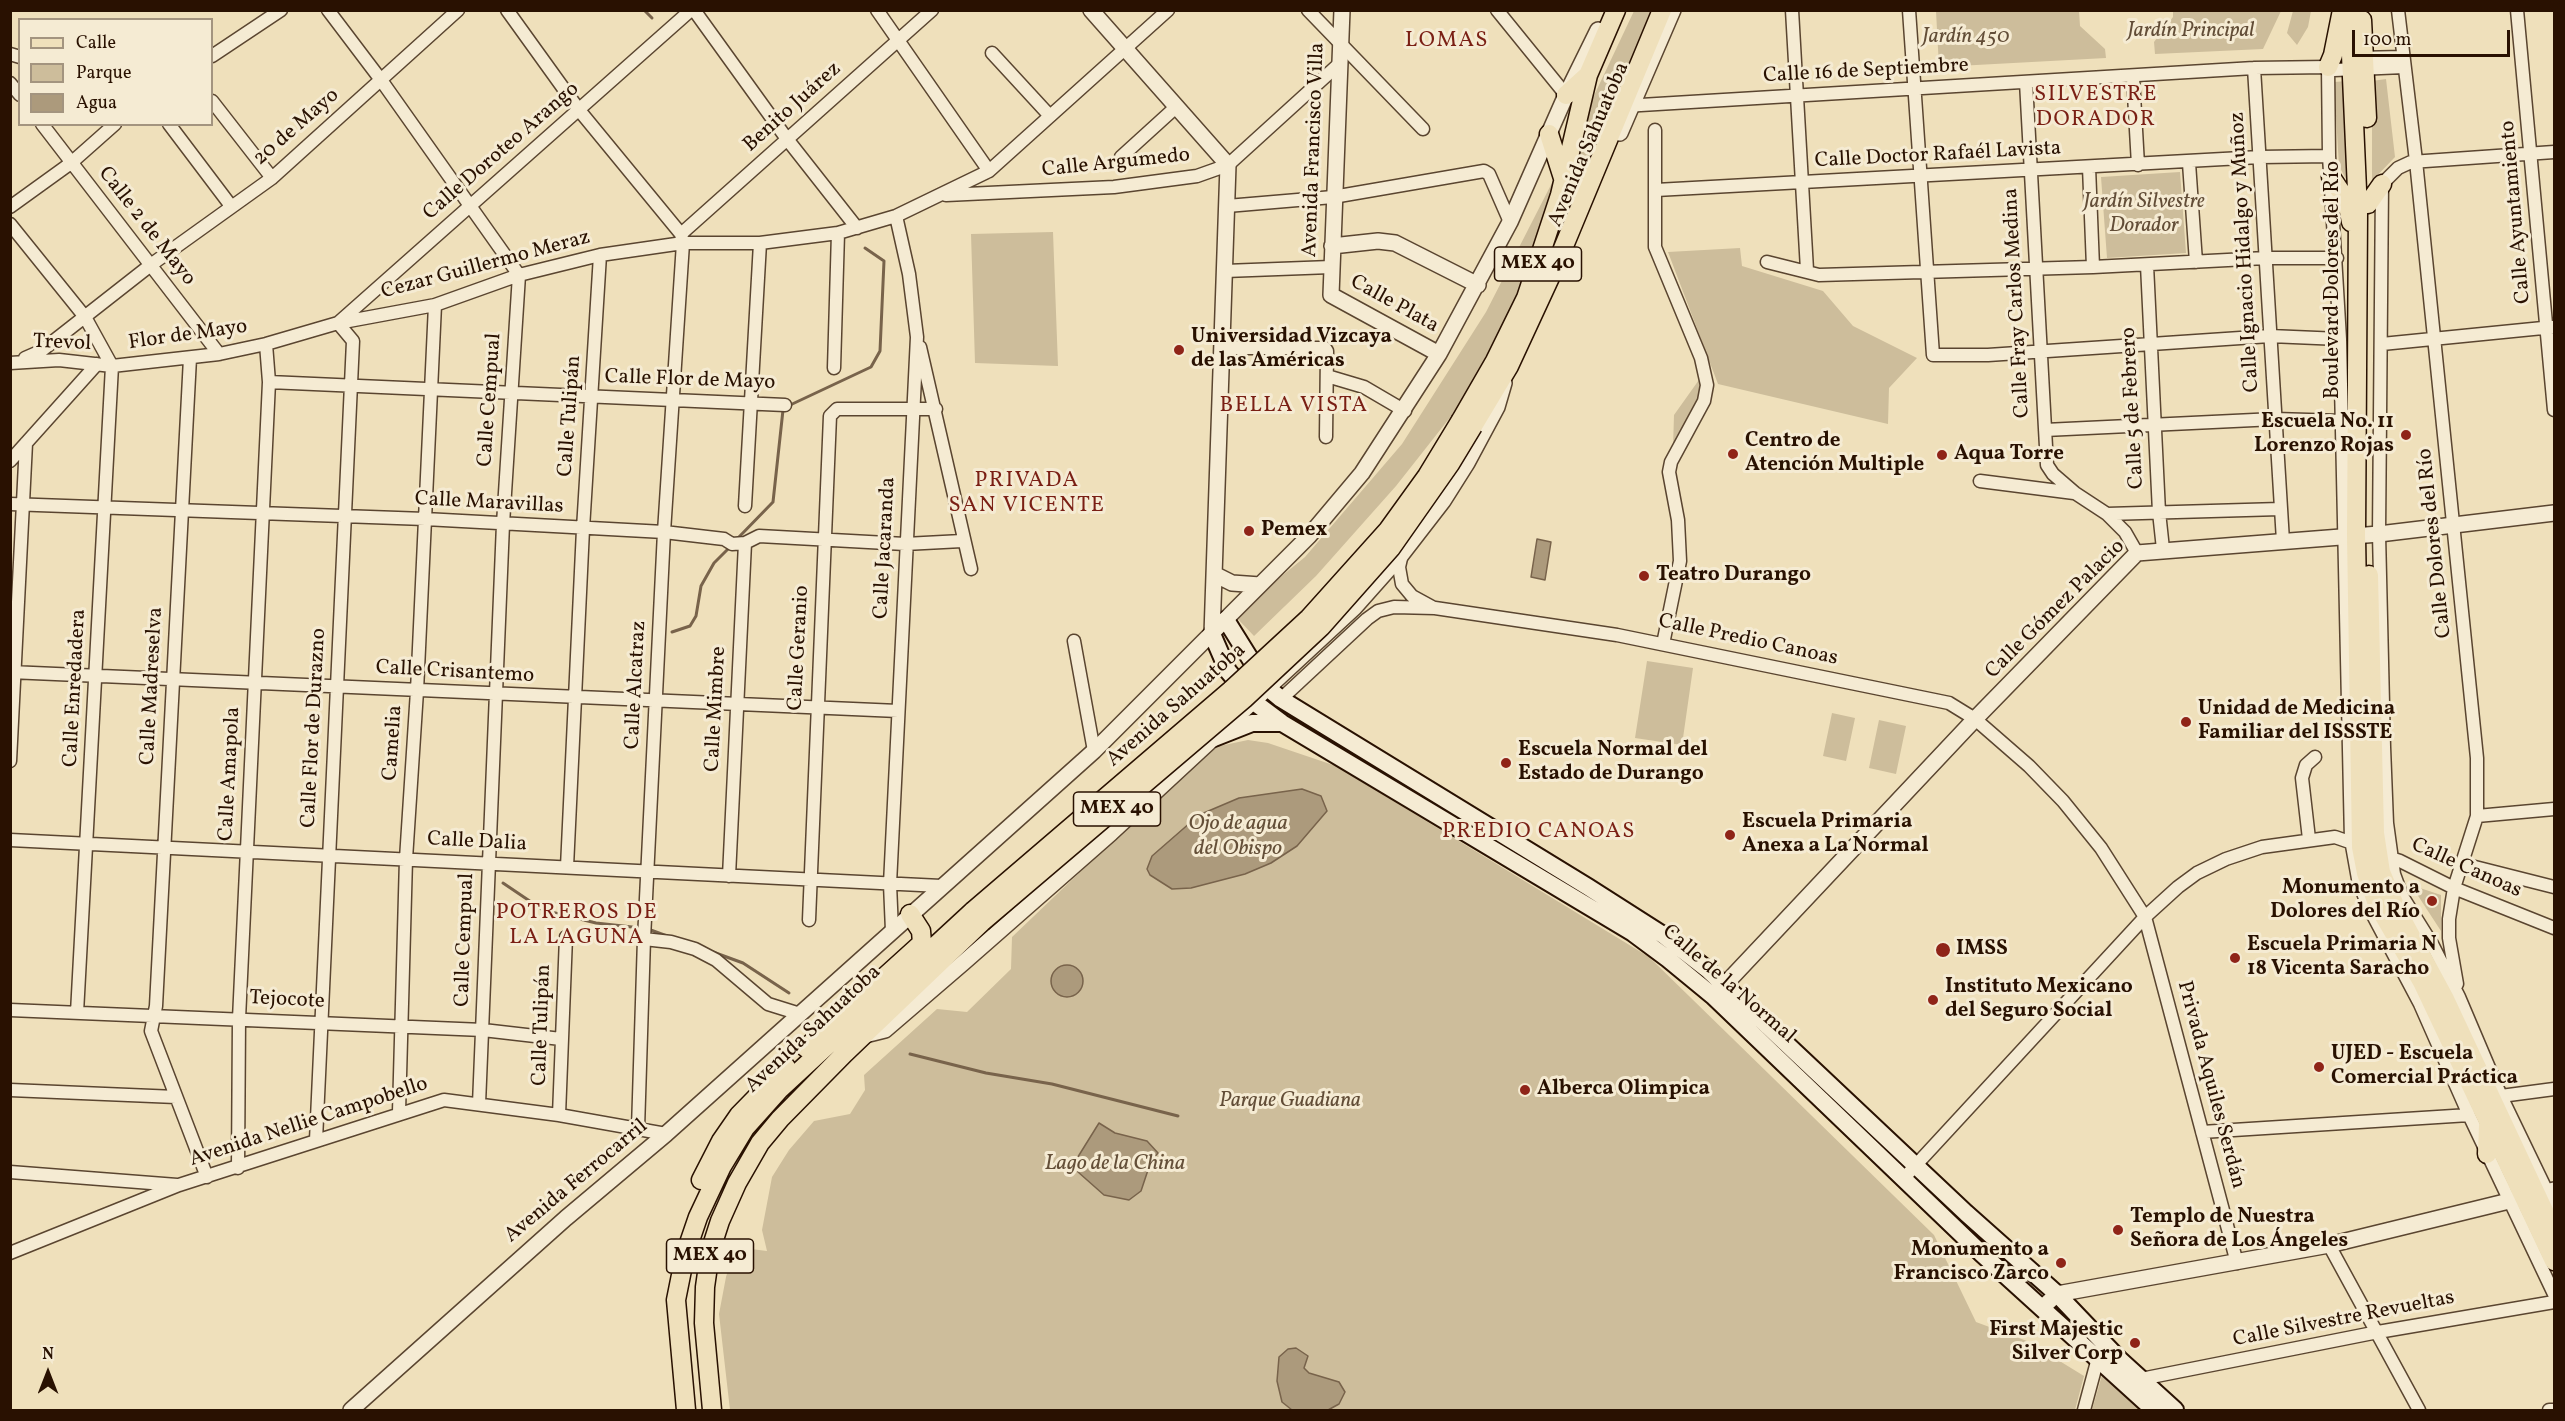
<!DOCTYPE html>
<html>
<head>
<meta charset="utf-8">
<style>
	body { margin:0 }
	#map { position:relative; width:2565px; height:1421px; overflow:hidden; background:#efe0bb; font-family:Vollkorn,serif }
	canvas { display:block }
	.frame { position:absolute; inset:0; border:12px solid #291101; pointer-events:none }
	.legend { position:absolute; left:18px; top:18px; width:195px; height:108px; box-sizing:border-box; background:#f5ebd3; border:2px solid #a3947f; margin:0; padding:8px 10px; list-style:none; font-size:18px; color:#291101 }
	.legend li { display:flex; align-items:center; gap:12px; height:30px }
	.legend b { width:30px; border:2px solid #a3947f }
	.north { position:absolute; left:18px; top:1343px; width:60px; height:60px; -webkit-text-stroke:4px #f5ebd3; paint-order:stroke; rotate:0deg; font-size:16px; font-weight:700; line-height:24px; text-align:center; color:#291101 }
	.north::after { content:''; display:block; margin:auto; width:21px; height:27px; background:#291101; clip-path:polygon(50% 0,100% 100%,50% 72%,0 100%) }
	.scale { position:absolute; left:2352px; top:30px; width:158px; height:27px; box-sizing:border-box; border:3px solid #291101; border-top:0; padding-left:8px; font-size:18px; line-height:21px; white-space:nowrap; color:#291101; -webkit-text-stroke:4px #f5ebd3; paint-order:stroke }
</style>
</head>
<body>
<div id="map">
<canvas width="2565" height="1421"></canvas>
<div class="frame"></div>
<ul class="legend">
<li><b style="height:8px;background:#efe0bb"></b>Calle</li>
<li><b style="height:16px;background:#cdbd9b"></b>Parque</li>
<li><b style="height:16px;background:#ac9a7c"></b>Agua</li>
</ul>
<div class="north">N</div>
<div class="scale">100 m</div>
</div>
<script>
const c = document.querySelector('canvas').getContext('2d');
c.lineJoin = 'round';
function fillPath(path, color) { c.fillStyle = color; c.fill(path, 'evenodd'); }
const shape = rows => new Path2D(rows.map(r => 'M' + r).join(''));
function stroke(path, color, width, dash) { c.strokeStyle = color; c.lineWidth = width; c.lineCap = dash ? 'butt' : 'round'; c.setLineDash(dash || []); c.stroke(path); }
function drawText(font, color, halo, rows, align = 'center') {
  c.font = font + ' Vollkorn,serif'; c.lineWidth = 6; c.setLineDash([]); c.textBaseline = 'middle'; c.strokeStyle = halo; c.fillStyle = color; for (const [text, x, y, turn = 0] of rows) {
    c.save(); c.translate(x, y); c.rotate((+turn || 0) * Math.PI / 180); c.textAlign = isNaN(turn) ? turn : align; if (halo) c.strokeText(text, 0, 0); c.fillText(text, 0, 0); c.restore();
  }
}
fillPath(shape([
	[1634,11,1653,11,1563,222,1582,121],
	[1936,11,2079,11,2080,26,2105,49,2106,58,1939,67],
	[2173,11,2173,10,2281,11,2263,49,2155,54,2154,42,2173,17],
	[2293,11,2311,11,2308,27,2297,45,2287,33],
	[2386,79,2395,157,2372,181,2372,81],
	[2348,81,2352,190,2339,166,2334,82],
	[2180,172,2186,253,2107,258,2101,177],
	[1556,175,1540,240,1515,305,1463,401,1396,486,1316,576,1254,636,1234,615,1305,557,1402,444,1486,312],
	[1053,232,1058,366,975,363,971,234],
	[1740,248,1742,266,1823,291,1853,326,1917,358,1889,388,1888,424,1718,384,1668,252],
	[1701,377,1699,402,1673,448,1674,415],
	[1647,661,1693,668,1682,745,1635,738],
	[1832,713,1855,718,1846,761,1823,756],
	[1879,720,1906,726,1896,774,1869,768],
	[1248,740,1268,743,1336,766,1649,957,1934,1235,1976,1322,2027,1341,2084,1376,2075,1410,730,1410,719,1314,726,1277,735,1247,767,1251,762,1230,772,1177,789,1150,814,1121,850,1114,865,1090,864,1075,937,1009,967,1012,1011,969,1012,937,1210,748],
	[2411,885,2441,895,2441,931],
	[2102,1375,2144,1410,2092,1410]
]), '#cdbd9b');
const water = shape([
	[1537,539,1551,542,1545,580,1531,577,1537,539],
	[1302,789,1321,796,1327,811,1297,846,1271,863,1245,874,1191,888,1172,889,1150,875,1147,869,1152,856,1199,815,1239,798,1302,789],
	'1051 981a16 16 0 1 1 32 0a16 16 0 1 1-32 0Z',
	[1099,1123,1115,1133,1147,1141,1158,1153,1151,1161,1141,1191,1129,1200,1104,1195,1078,1172,1076,1160,1099,1123],
	[1296,1348,1308,1356,1304,1368,1309,1373,1339,1382,1345,1392,1339,1404,1328,1410,1292,1410,1282,1402,1277,1381,1279,1357,1288,1349,1296,1348]
]);
fillPath(water, '#ac9a7c');
stroke(water, '#78634b', 1.5);
stroke(shape([
	[644,10,652,18],
	[788,406,871,367,880,351,884,261,865,248],
	[738,538,773,502,783,410],
	[672,632,690,626,696,616,701,586,714,563,730,547],
	[503,883,543,910,596,923,641,928],
	[648,929,667,936],
	[713,952,743,963,789,993],
	[910,1054,986,1073,1052,1084,1178,1116]
]), '#78634b', 3);
const minor = shape([
	[328,10,381,80,519,275,503,524,479,1104],
	[507,10,579,110,681,234,683,243,664,532,644,939,638,1129],
	[694,10,787,139,857,228],
	[877,10,989,171],
	[1308,10,1423,129],
	[1497,10,1566,95],
	[1792,10,1807,270],
	[1909,10,1933,355,1988,355,2270,336,2340,339],
	[2398,10,2416,161,2477,758,2477,816,2454,888,2449,919,2449,938,2457,984],
	[2517,10,2554,410],
	[992,53,1050,116],
	[10,54,20,57],
	[212,56,281,10],
	[2356,58,2403,57],
	[2328,67,2329,156,2340,339,2351,840,2358,879,2367,904,2420,1004,2469,1115,2554,1294],
	[2254,68,2283,541],
	[2133,77,2138,165],
	[2026,82,2047,465,2053,474,2075,493,2107,514,2125,532,2137,553],
	[10,83,20,95],
	[212,101,272,178],
	[1624,106,2254,68,2328,67,2334,70,2404,67],
	[42,124,219,354],
	[169,124,231,206],
	[1655,130,1655,247,1701,358,1707,385,1704,401,1671,462,1669,472,1678,520,1680,561,1663,644],
	[2554,152,2411,162,2398,168,2382,184,2379,534,2384,747,2387,823,2394,874,2402,896,2432,944,2459,997,2501,1096,2554,1206],
	[1121,157,1176,107],
	[2189,163,2196,262],
	[2089,167,2093,267],
	[1656,190,2260,157,2329,156],
	[946,195,1114,187,1197,176,1228,165,1338,65],
	[1227,206,1333,197,1484,171,1489,174,1510,222],
	[10,207,71,163,115,124],
	[10,224,85,317,112,366],
	[681,234,932,10],
	[1767,262,1819,275,2093,267,2266,258,2337,258],
	[2147,265,2159,512,2163,549],
	[1225,271,1331,267],
	[2382,344,2553,327],
	[920,347,971,569],
	[1223,348,1325,348,1327,351,1326,437],
	[25,358,41,351,152,264,272,178,458,10],
	[190,358,156,1006,151,1031,207,1177],
	[10,363,59,360,112,366,219,354,266,344,338,323,435,305,519,275,600,255,683,243,760,243,838,233,896,216,989,171,1168,10],
	[834,368,838,233],
	[1327,376,1364,387,1405,411],
	[269,382,785,405],
	[2045,430,2275,419,2342,421],
	[10,461,97,364],
	[1980,481,2074,493],
	[10,504,425,519,664,532,724,539,732,544,745,543,759,536,905,544,962,541],
	[745,506,760,243],
	[2107,514,2280,509],
	[1402,554,1399,567,1402,584,1412,596,1434,608],
	[1074,641,1094,751],
	[10,672,898,711],
	[1281,699,1367,619,1378,611,1394,607,1435,608,1617,635,1949,703,1975,719,2029,766,2063,801,2101,848,2145,917,2237,1263],
	[10,761,26,443],
	[2477,816,2554,809],
	[2309,839,2302,778,2306,765,2315,757],
	[10,840,941,886],
	[2384,856,2400,861,2454,888,2554,928],
	[2463,864,2554,887],
	[567,867,583,529,600,255],
	[729,876,745,543],
	[809,920,830,416,837,409,936,409],
	[892,931,890,884,917,337,909,274,896,216],
	[644,939,671,942,695,949,716,960,768,1004,800,1014],
	[10,1010,483,1030,561,1039],
	[77,1013,112,366],
	[10,1090,176,1097],
	[2501,1096,2554,1089],
	[399,1112,406,859,417,691,435,305],
	[559,1115,566,937],
	[2202,1132,2469,1115],
	[316,1140,353,341,338,323,691,10],
	[238,1168,239,1019,269,382,266,344],
	[10,1172,177,1185],
	[1904,1178,2145,917,2178,887,2197,873,2226,859,2262,847,2335,837,2358,845],
	[2329,1245,2419,1410],
	[10,1253,179,1185,444,1100,559,1115,666,1134],
	[2141,1379,2378,1332,2554,1302],
	[2084,1410,2098,1358],
	[2549,1410,2554,1410]
]);
const tertiary = shape([
	[1091,10,1228,165,1212,634],
	[1342,10,1331,295,1439,354],
	[1620,133,1673,10],
	[1332,246,1378,241,1395,243,1478,285],
	[1216,575,1232,583,1260,585],
	[1716,994,1975,719,2137,553,2379,534,2554,513],
	[865,1035,885,1030,963,963,1111,833,1354,608,1402,554,1443,501,1467,463,1497,407,1504,383],
	[2042,1308,2057,1294,2329,1245,2554,1190],
	[351,1410,566,1218,666,1134,1094,751,1309,536,1362,473,1439,354,1510,222,1566,95,1598,30]
]);
const secondary = shape([
	[1226,620,1269,689,1281,699,1588,887,1663,935,1708,970,1966,1213,2057,1294,2120,1360,2175,1410],
	[1212,634,1228,671,1254,702,1282,723,1633,933,1668,959,1713,996,1981,1253,2154,1410],
	[1214,738,1252,723,1282,723]
]);
const primary = shape([
	[2349,10,2358,212,2356,535,2361,847,2366,873,2377,904,2422,982,2554,1261],
	[2362,20,2367,118],
	[2328,67,2333,55,2342,10],
	[1566,95,1588,75],
	[1549,134,1563,178],
	[2331,177,2347,201,2351,222],
	[2368,204,2382,184],
	[1461,420,1495,361,1526,298,1560,195,1588,75,1616,10],
	[1473,426,1509,366,1559,258,1662,10],
	[2369,575,2375,833,2381,872,2397,910,2445,999,2554,1232],
	[806,1048,922,943,921,931,910,914],
	[2487,1154,2488,1125],
	[701,1180,721,1141,739,1115,786,1067],
	[686,1410,676,1300,685,1255,698,1217,722,1166,745,1128,779,1090,973,911],
	[712,1410,704,1323,705,1287,710,1252,720,1221,737,1183,760,1143,780,1119,845,1053,982,922]
]);
stroke(minor, '#5a4530', 15);
stroke(tertiary, '#5a4530', 18);
stroke(secondary, '#291101', 20);
stroke(primary, '#291101', 21);
stroke(minor, '#f5ebd3', 12);
stroke(tertiary, '#f5ebd3', 15);
stroke(secondary, '#f5ebd3', 16);
stroke(primary, '#efe0bb', 18);
const primaryBridge = shape([
	[973,911,1231,690,1309,618,1388,530,1427,476,1461,420],
	[982,922,1244,699,1321,627,1391,548,1450,464,1473,426]
]);
stroke(primaryBridge, '#291101', 21, []);
stroke(primaryBridge, '#efe0bb', 18);
for (const [x, y, r, color] of [
	[1179,350,6,"#8f2418"],
	[2406,435,6,"#8f2418"],
	[1733,454,6,"#8f2418"],
	[1942,455,6,"#8f2418"],
	[1249,531,6,"#8f2418"],
	[1644,576,6,"#8f2418"],
	[2186,722,6,"#8f2418"],
	[1506,763,6,"#8f2418"],
	[1730,835,6,"#8f2418"],
	[2432,901,6,"#8f2418"],
	[1943,950,8,"#8f2418"],
	[2235,958,6,"#8f2418"],
	[1933,1000,6,"#8f2418"],
	[2319,1067,6,"#8f2418"],
	[1525,1090,6,"#8f2418"],
	[2118,1230,6,"#8f2418"],
	[2061,1263,6,"#8f2418"],
	[2135,1343,6,"#8f2418"]
]) { const dot = new Path2D(); dot.arc(x, y, r, 0, 2 * Math.PI); c.fillStyle = color; c.fill(dot); stroke(dot, '#f5ebd3', 2); }
for (const [x, y, w] of [
	[1538,264,87],
	[1117,809,87],
	[710,1256,87]
]) { const box = new Path2D(); box.roundRect(x - w / 2, y - 17, w, 34, 4.5); c.fillStyle = '#f5ebd3'; c.fill(box); stroke(box, '#291101', 1.5); }
drawText('bold 20px', '#291101', null, [
	["MEX 40",1538,264],
	["MEX 40",1117,809],
	["MEX 40",710,1256]
]);
drawText('italic 21px', '#624d37', '#f5ebd3', [
	["Jardín Principal",2191,32],
	["Jardín 450",1966,38],
	["Jardín Silvestre",2144,203],
	["Dorador",2144,227],
	["Parque Guadiana",1290,1102]
]);
drawText('21px', '#291101', '#f5ebd3', [
	["Calle 16 de Septiembre",1866,72,-3],
	["Benito Juárez",793,108,-42],
	["20 de Mayo",297,128,-41],
	["Avenida Sahuatoba",1590,145,-67],
	["Avenida Francisco Villa",1315,150,-88],
	["Calle Doroteo Arango",502,152,-41],
	["Calle Doctor Rafaél Lavista",1938,156,-3],
	["Calle Argumedo",1116,164,-6],
	["Calle Ayuntamiento",2517,212,-95],
	["Calle 2 de Mayo",146,227,52],
	["Calle Ignacio Hidalgo y Muñoz",2246,252,-93],
	["Cezar Guillermo Meraz",486,266,-15],
	["Boulevard Dolores del Río",2334,280,-90],
	["Calle Fray Carlos Medina",2018,303,-93],
	["Calle Plata",1394,305,29],
	["Flor de Mayo",188,336,-8],
	["Trevol",62,344,2],
	["Calle Flor de Mayo",690,381,2],
	["Calle Cempual",491,400,-86],
	["Calle 5 de Febrero",2134,408,-93],
	["Calle Tulipán",571,416,-86],
	["Calle Maravillas",489,504,3],
	["Calle Dolores del Río",2436,543,-96],
	["Calle Jacaranda",886,548,-87],
	["Calle Gómez Palacio",2056,610,-45],
	["Calle Predio Canoas",1748,641,12],
	["Calle Geranio",800,648,-87],
	["Calle Crisantemo",455,673,3],
	["Calle Alcatraz",637,685,-87],
	["Calle Madreselva",153,686,-87],
	["Calle Enredadera",76,688,-87],
	["Avenida Sahuatoba",1177,706,-41],
	["Calle Mimbre",717,709,-87],
	["Calle Flor de Durazno",315,728,-87],
	["Camelia",394,743,-86],
	["Calle Amapola",231,774,-87],
	["Calle Dalia",477,843,3],
	["Calle Canoas",2466,869,24],
	["Calle Cempual",466,940,-88],
	["Calle de la Normal",1728,985,41],
	["Tejocote",287,1001,3],
	["Calle Tulipán",543,1025,-88],
	["Avenida Sahuatoba",814,1030,-43],
	["Privada Aquiles Serdán",2210,1085,75],
	["Avenida Nellie Campobello",309,1123,-18],
	["Avenida Ferrocarril",577,1182,-40],
	["Calle Silvestre Revueltas",2344,1320,-11]
]);
drawText('bold 21px', '#291101', '#f5ebd3', [
	["Universidad Vizcaya",1191,338],
	["de las Américas",1191,362],
	["Escuela No. 11",2394,423,"right"],
	["Lorenzo Rojas",2394,447,"right"],
	["Centro de",1745,442],
	["Atención Multiple",1745,466],
	["Aqua Torre",1954,455],
	["Pemex",1261,531],
	["Teatro Durango",1656,576],
	["Unidad de Medicina",2198,710],
	["Familiar del ISSSTE",2198,734],
	["Escuela Normal del",1518,751],
	["Estado de Durango",1518,775],
	["Escuela Primaria",1742,823],
	["Anexa a La Normal",1742,847],
	["Monumento a",2420,889,"right"],
	["Dolores del Río",2420,913,"right"],
	["Escuela Primaria N",2247,946],
	["18 Vicenta Saracho",2247,970],
	["IMSS",1956,950],
	["Instituto Mexicano",1945,988],
	["del Seguro Social",1945,1012],
	["UJED - Escuela",2331,1055],
	["Comercial Práctica",2331,1079],
	["Alberca Olimpica",1537,1090],
	["Templo de Nuestra",2130,1218],
	["Señora de Los Ángeles",2130,1242],
	["Monumento a",2049,1251,"right"],
	["Francisco Zarco",2049,1275,"right"],
	["First Majestic",2123,1331,"right"],
	["Silver Corp",2123,1355,"right"]
], 'left');
c.letterSpacing = '1.5px';
drawText('22px', '#7a1f14', '#f5ebd3', [
	["LOMAS",1447,42],
	["SILVESTRE",2096,96],
	["DORADOR",2096,121],
	["BELLA VISTA",1294,407],
	["PRIVADA",1027,482],
	["SAN VICENTE",1027,507],
	["PREDIO CANOAS",1539,833],
	["POTREROS DE",577,914],
	["LA LAGUNA",577,939]
]);
c.letterSpacing = '0px';
drawText('italic 22px', '#644f38', '#f5ebd3', [
	["Ojo de agua",1238,825],
	["del Obispo",1238,850],
	["Lago de la China",1115,1165]
]);
</script>
</body>
</html>
